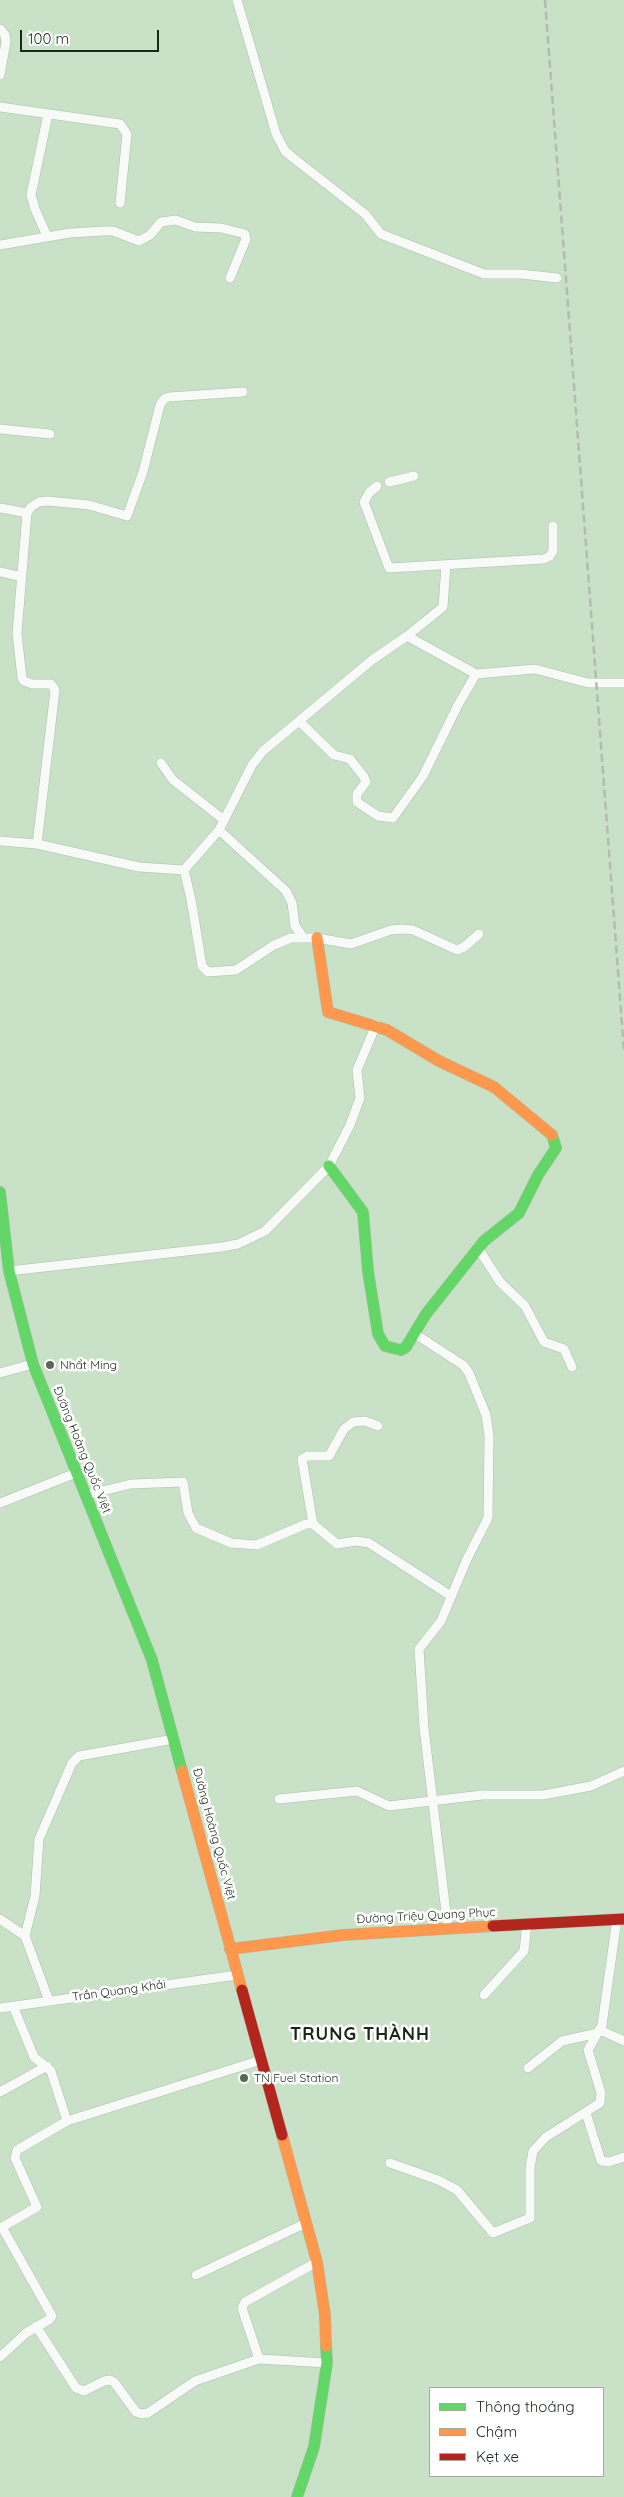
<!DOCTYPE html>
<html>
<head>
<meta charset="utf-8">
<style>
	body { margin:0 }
	#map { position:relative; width:624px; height:2497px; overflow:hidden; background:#c9e1c7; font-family:Quicksand,sans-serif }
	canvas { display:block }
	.legend { position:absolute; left:429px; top:2387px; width:175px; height:90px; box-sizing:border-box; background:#fff; border:1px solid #a3a9a2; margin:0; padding:6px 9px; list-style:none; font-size:15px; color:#192917 }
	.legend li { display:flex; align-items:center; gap:10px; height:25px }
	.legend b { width:25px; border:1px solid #a3a9a2 }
	.scale { position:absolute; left:20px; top:30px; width:139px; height:22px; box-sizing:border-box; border:2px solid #192917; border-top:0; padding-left:6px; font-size:15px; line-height:18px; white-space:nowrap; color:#192917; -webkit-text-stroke:4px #fff; paint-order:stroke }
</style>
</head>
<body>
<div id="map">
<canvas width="624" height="2497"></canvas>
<ul class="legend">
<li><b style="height:6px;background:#63d668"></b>Thông thoáng</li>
<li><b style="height:6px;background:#ff974d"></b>Chậm</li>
<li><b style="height:6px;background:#b3261e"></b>Kẹt xe</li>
</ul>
<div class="scale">100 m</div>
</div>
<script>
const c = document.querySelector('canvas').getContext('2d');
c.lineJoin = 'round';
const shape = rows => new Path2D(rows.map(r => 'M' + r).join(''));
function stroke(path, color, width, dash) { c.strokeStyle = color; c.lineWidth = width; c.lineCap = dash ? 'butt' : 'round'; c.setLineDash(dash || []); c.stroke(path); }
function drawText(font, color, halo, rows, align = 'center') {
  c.font = font + ' Quicksand,sans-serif'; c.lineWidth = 5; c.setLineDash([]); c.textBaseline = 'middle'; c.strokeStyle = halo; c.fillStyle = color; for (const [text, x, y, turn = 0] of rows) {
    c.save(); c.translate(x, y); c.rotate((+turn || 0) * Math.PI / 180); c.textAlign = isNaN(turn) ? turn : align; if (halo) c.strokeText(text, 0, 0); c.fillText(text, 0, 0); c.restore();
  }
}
const street = shape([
	[237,0,276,134,285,151,292,157,365,214,381,234,484,274,521,274,557,278],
	[0,29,5,35,6,42,0,75],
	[0,107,120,124,127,134,120,203],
	[47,236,35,209,31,195,48,114],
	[0,245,70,233,104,231,113,231,139,241,150,235,161,222,176,220,195,227,221,228,245,234,246,239,230,278],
	[0,429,50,434],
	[389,482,414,476],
	[377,486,369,493,364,502,389,568,544,559,550,556,553,551,553,526],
	[0,508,27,513],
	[0,572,22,577],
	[407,636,476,674,535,669,588,683,624,683],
	[299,721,334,755,350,759,364,777,366,782,357,794,357,802,378,816,393,818,423,776,458,705,476,674],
	[161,763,173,780,224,820],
	[219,830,286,891,292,903,295,926,303,937],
	[0,841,37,844,139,867,184,870],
	[37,844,55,690,51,684,32,684,24,681,22,678,17,633,27,513,31,507,39,502,48,501,89,505,127,516,143,472,160,405,164,399,169,397,243,392],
	[184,870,219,830,252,765,263,751,372,660,407,636,443,607,446,565],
	[184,870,191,899,202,966,208,972,236,970,274,945,291,938,317,938,351,944,391,930,403,929,413,930,457,950,464,947,479,934],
	[478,1248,500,1282,525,1306,544,1342,564,1349,572,1367],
	[9,1271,222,1247,238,1244,265,1231,329,1166,350,1125,360,1098,357,1070,376,1025],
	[415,1334,463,1365,469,1373,486,1415,489,1436,488,1518,467,1559,441,1621,419,1649,424,1728,448,1929],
	[0,1373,33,1364],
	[86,1495,131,1484,183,1482,188,1513,196,1528,231,1543,257,1545,306,1524,313,1524,337,1544,356,1541,369,1543,451,1596],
	[0,1503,76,1473],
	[313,1524,302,1459,307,1456,329,1456,344,1429,353,1422,365,1421,378,1426],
	[279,1799,357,1791,389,1806,482,1795,543,1795,591,1786,624,1771],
	[0,1919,25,1936],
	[484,1995,524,1951,527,1924],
	[49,2001,25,1936,35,1896,39,1839,72,1763,79,1756,174,1739],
	[13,2006,34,2057,51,2071,67,2121],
	[0,2008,237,1975],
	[600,2030,624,2041],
	[528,2068,562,2041,598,2033],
	[0,2092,47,2066],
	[586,2113,601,2161,609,2162,624,2157],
	[390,2163,438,2180,457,2190,493,2233,530,2218,530,2168,533,2151,546,2137,600,2103,601,2093,588,2050,602,2025,617,1919],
	[196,2275,306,2223],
	[36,2326,76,2388,84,2391,104,2381,110,2380,114,2382,136,2412,142,2414,148,2413,195,2381,259,2359,327,2363],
	[0,2357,26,2333,50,2319,52,2316,2,2227,37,2207,15,2158,17,2150,67,2121,261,2060],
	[259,2359,242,2308,245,2302,317,2262]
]);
const fast = shape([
	[329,1166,363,1212,368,1271,378,1334,385,1346,401,1350,406,1347,426,1314,484,1241,519,1213,538,1175,556,1148,552,1135],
	[0,1192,9,1271,33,1364,152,1660,182,1771],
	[297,2497,314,2447,327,2363,326,2346]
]);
const slow = shape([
	[317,938,328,1012,387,1030,439,1061,494,1087,552,1135],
	[182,1771,242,1990],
	[230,1949,343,1935,493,1926],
	[282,2135,317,2262,325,2315,326,2346]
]);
const jam = shape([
	[493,1926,624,1919],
	[242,1990,282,2135]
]);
stroke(street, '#acbfab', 10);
stroke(fast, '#acbfab', 12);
stroke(slow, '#acbfab', 12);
stroke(jam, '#acbfab', 12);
stroke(street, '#f7faf7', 9);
stroke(fast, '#63d668', 11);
stroke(slow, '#ff974d', 11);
stroke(jam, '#b3261e', 11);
stroke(shape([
	[545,0,624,1051]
]), '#b5bbb3', 2.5, [8, 4]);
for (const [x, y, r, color] of [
	[50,1365,5,"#576955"],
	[244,2078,5,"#576955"]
]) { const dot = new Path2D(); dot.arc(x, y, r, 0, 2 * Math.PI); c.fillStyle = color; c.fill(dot); stroke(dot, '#fff', 2); }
drawText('12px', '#192917', '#fff', [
	["Nhẩt Ming",60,1365],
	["TN Fuel Station",254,2078]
], 'left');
drawText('12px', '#192917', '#fff', [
	["Đường Hoàng Quốc Việt",82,1450,68],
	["Đường Hoàng Quốc Việt",214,1834,75],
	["Đường Triệu Quang Phục",426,1916,-3],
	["Trần Quang Khải",119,1991,-8]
]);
c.letterSpacing = '1px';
drawText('bold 18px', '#192917', '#fff', [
	["TRUNG THÀNH",360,2035]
]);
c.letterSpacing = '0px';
</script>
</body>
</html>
